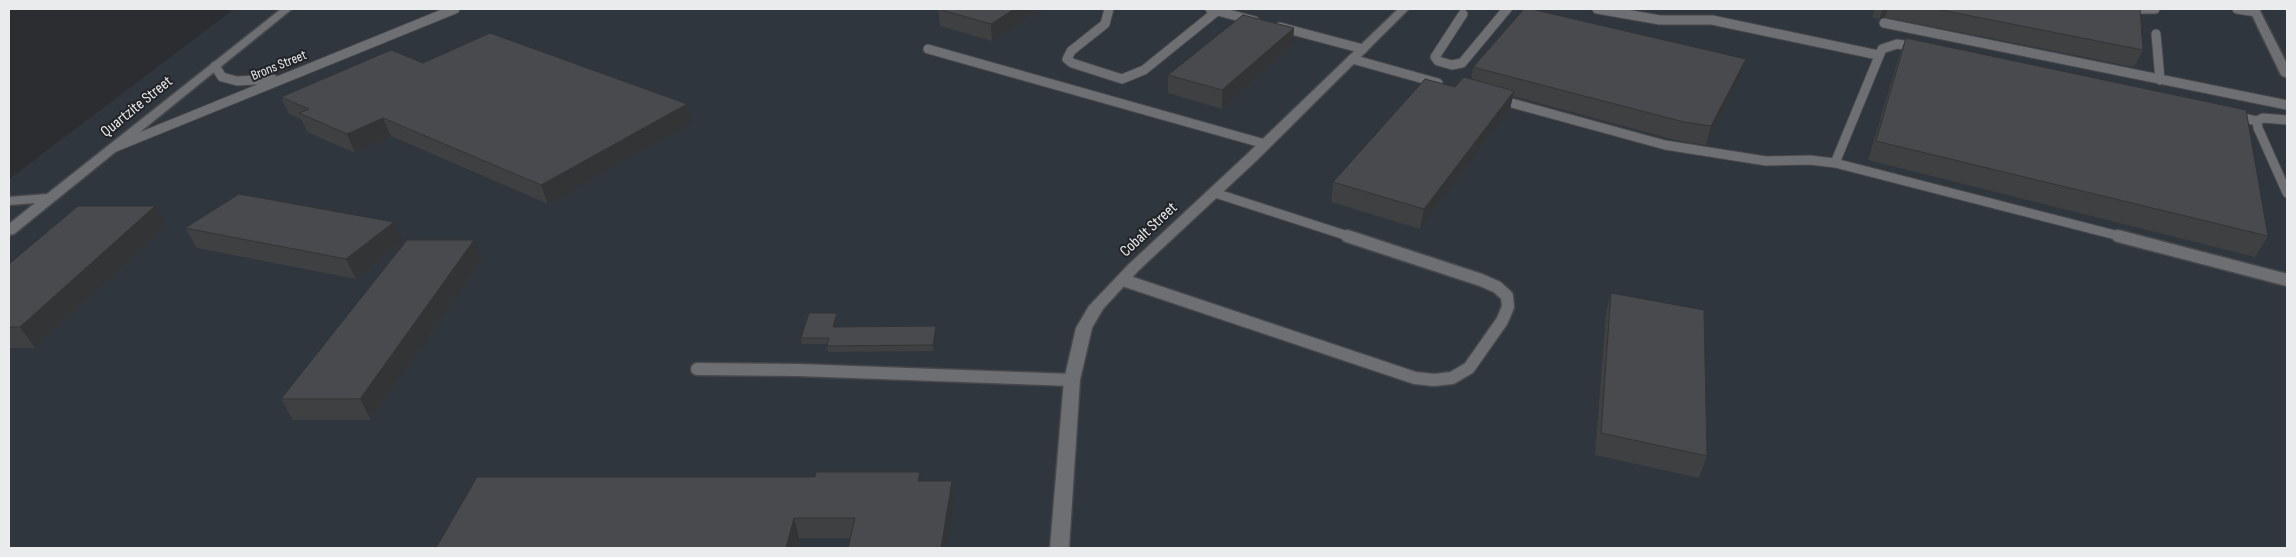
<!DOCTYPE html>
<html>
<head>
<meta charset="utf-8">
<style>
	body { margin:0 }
	#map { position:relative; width:2296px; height:557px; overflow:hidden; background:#2b2d30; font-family:"Sofia Sans Condensed",sans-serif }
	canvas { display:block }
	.frame { position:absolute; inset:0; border:10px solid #eaebed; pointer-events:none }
</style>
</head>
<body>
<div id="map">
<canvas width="2296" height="557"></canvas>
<div class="frame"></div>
</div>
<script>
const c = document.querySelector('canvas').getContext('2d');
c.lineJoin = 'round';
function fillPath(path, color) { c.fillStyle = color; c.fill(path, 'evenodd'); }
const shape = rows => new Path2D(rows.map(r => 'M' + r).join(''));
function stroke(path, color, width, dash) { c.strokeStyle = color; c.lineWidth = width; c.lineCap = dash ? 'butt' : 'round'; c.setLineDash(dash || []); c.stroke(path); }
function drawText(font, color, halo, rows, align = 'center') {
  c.font = font + ' "Sofia Sans Condensed",sans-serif'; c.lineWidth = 4; c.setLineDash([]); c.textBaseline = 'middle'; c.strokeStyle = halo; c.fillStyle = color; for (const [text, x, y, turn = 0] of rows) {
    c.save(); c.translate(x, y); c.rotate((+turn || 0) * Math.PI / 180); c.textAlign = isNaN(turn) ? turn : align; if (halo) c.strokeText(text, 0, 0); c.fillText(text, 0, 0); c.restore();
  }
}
fillPath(shape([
	[234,9,2287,9,2287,548,9,548,9,179]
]), '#30363e');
const laneFar1 = shape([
	[1109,9,1105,24,1071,51,1067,59,1072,63,1122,79,1144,70,1217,11],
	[1210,9,1255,21],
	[1597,9,1660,20,1712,20,1878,55],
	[2137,9,2155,9],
	[2237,9,2256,12],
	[1463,14,1435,57,1438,61,1452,65,1462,63,1507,9],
	[1884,23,2287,105],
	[1280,27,1363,49],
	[2156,34,2160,80],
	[928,49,1265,144],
	[1352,59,1438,83],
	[215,66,222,77,237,81,273,79],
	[1497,99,1665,145,1766,161,1810,160,1835,163,2123,237],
	[2234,116,2257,121],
	[2287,120,2263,118,2257,121,2258,128,2287,193],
	[113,148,455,9],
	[1835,163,1882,49,1897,44,1918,47],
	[1215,193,1351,237]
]);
const lane = shape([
	[2118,236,2287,280],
	[1123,280,1415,378,1434,380,1452,378,1469,368,1502,321,1508,307,1507,296,1497,287,1481,280,1347,236],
	[697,369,798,370,1072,380]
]);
const street = shape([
	[281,9,292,9,14,234,9,235,9,224,35,203,9,205,9,197,47,194,281,9],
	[1398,9,1409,9,1255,162,1138,271,1103,309,1092,328,1080,380,1069,548,1050,548,1064,380,1076,328,1089,306,1128,265,1245,156,1398,9],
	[2249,9,2259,9,2287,64,2287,78,2281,75,2249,9]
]);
stroke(laneFar1, '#47484b', 11);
stroke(lane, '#47484b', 15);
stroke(street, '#47484b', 3);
stroke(laneFar1, '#6d6f73', 9);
stroke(lane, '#6d6f73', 12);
fillPath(street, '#6d6f73');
fillPath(shape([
	[938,9,1042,9,992,41,940,26],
	[1875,9,2140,9,2143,50,2134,67,1885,17,1879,19,1872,17],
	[1906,38,2268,236,2255,257,1868,160,1899,56],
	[1293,45,1222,109,1168,93,1168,75],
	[423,63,692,122,548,204,391,136,355,153,307,132,302,120,289,114,281,97],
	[1473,67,1740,77,1706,145,1679,141,1513,96,1510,109,1420,229,1331,202,1333,182,1455,87,1471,79],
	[167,226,35,348,9,348,9,264],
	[185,228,403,242,356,279,197,248],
	[482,260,371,420,293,420,281,399],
	[1611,293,1707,456,1699,478,1595,455,1606,313],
	[837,313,838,319,836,327,936,326,937,332,934,351,828,352,827,346,827,344,802,344,801,338],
	[921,481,952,481,954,500,851,538,799,538,436,548]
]), '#3e4042');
fillPath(shape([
	[1014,9,1042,9,992,41,991,24],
	[1883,9,1888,9,1885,17,1879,19],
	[1294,28,1293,45,1222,109,1222,90],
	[1746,59,1740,77,1706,145,1711,126],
	[1514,91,1510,109,1420,229,1424,209],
	[687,104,692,122,548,204,541,185],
	[383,118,391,136,355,153,347,134],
	[155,206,167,226,35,348,20,327],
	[394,222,403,242,356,279,346,259],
	[474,240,482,260,371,420,360,399],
	[837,313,838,319,834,333,833,327],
	[936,326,937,332,934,351,933,345],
	[920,472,923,491,918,481],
	[952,481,954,500,947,548,941,548],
	[794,518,799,538,796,548,786,548]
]), '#323436');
const building = shape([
	[938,9,1014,9,991,24,938,9],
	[1524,9,1531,9,1746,59,1711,126,1684,122,1473,67,1524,9],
	[1936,9,2140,9,2143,50,1936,9],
	[1243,15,1294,28,1222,90,1168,75,1243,15],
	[490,33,687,104,541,185,383,118,347,134,299,113,309,109,281,97,391,50,423,63,490,33],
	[1906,38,2246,110,2268,236,1876,141,1906,38],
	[1464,77,1514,91,1424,209,1333,182,1425,79,1455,87,1464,77],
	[239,194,394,222,346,259,185,228,239,194],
	[78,206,155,206,20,327,9,327,9,264,78,206],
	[407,240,474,240,360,399,281,399,407,240],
	[1611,293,1704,310,1707,456,1601,433,1611,293],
	[809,313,837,313,833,327,936,326,933,345,827,346,829,338,801,338,809,313],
	[816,472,920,472,918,481,952,481,941,548,848,548,855,518,794,518,786,548,436,548,477,477,815,477,816,472]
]);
fillPath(building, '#484a4d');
stroke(building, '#323436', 1);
drawText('14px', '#eaebed', '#212326', [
	["Brons Street",279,66,-22]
]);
drawText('16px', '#eaebed', '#212326', [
	["Quartzite Street",137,107,-39],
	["Cobalt Street",1149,230,-43]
]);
</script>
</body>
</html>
